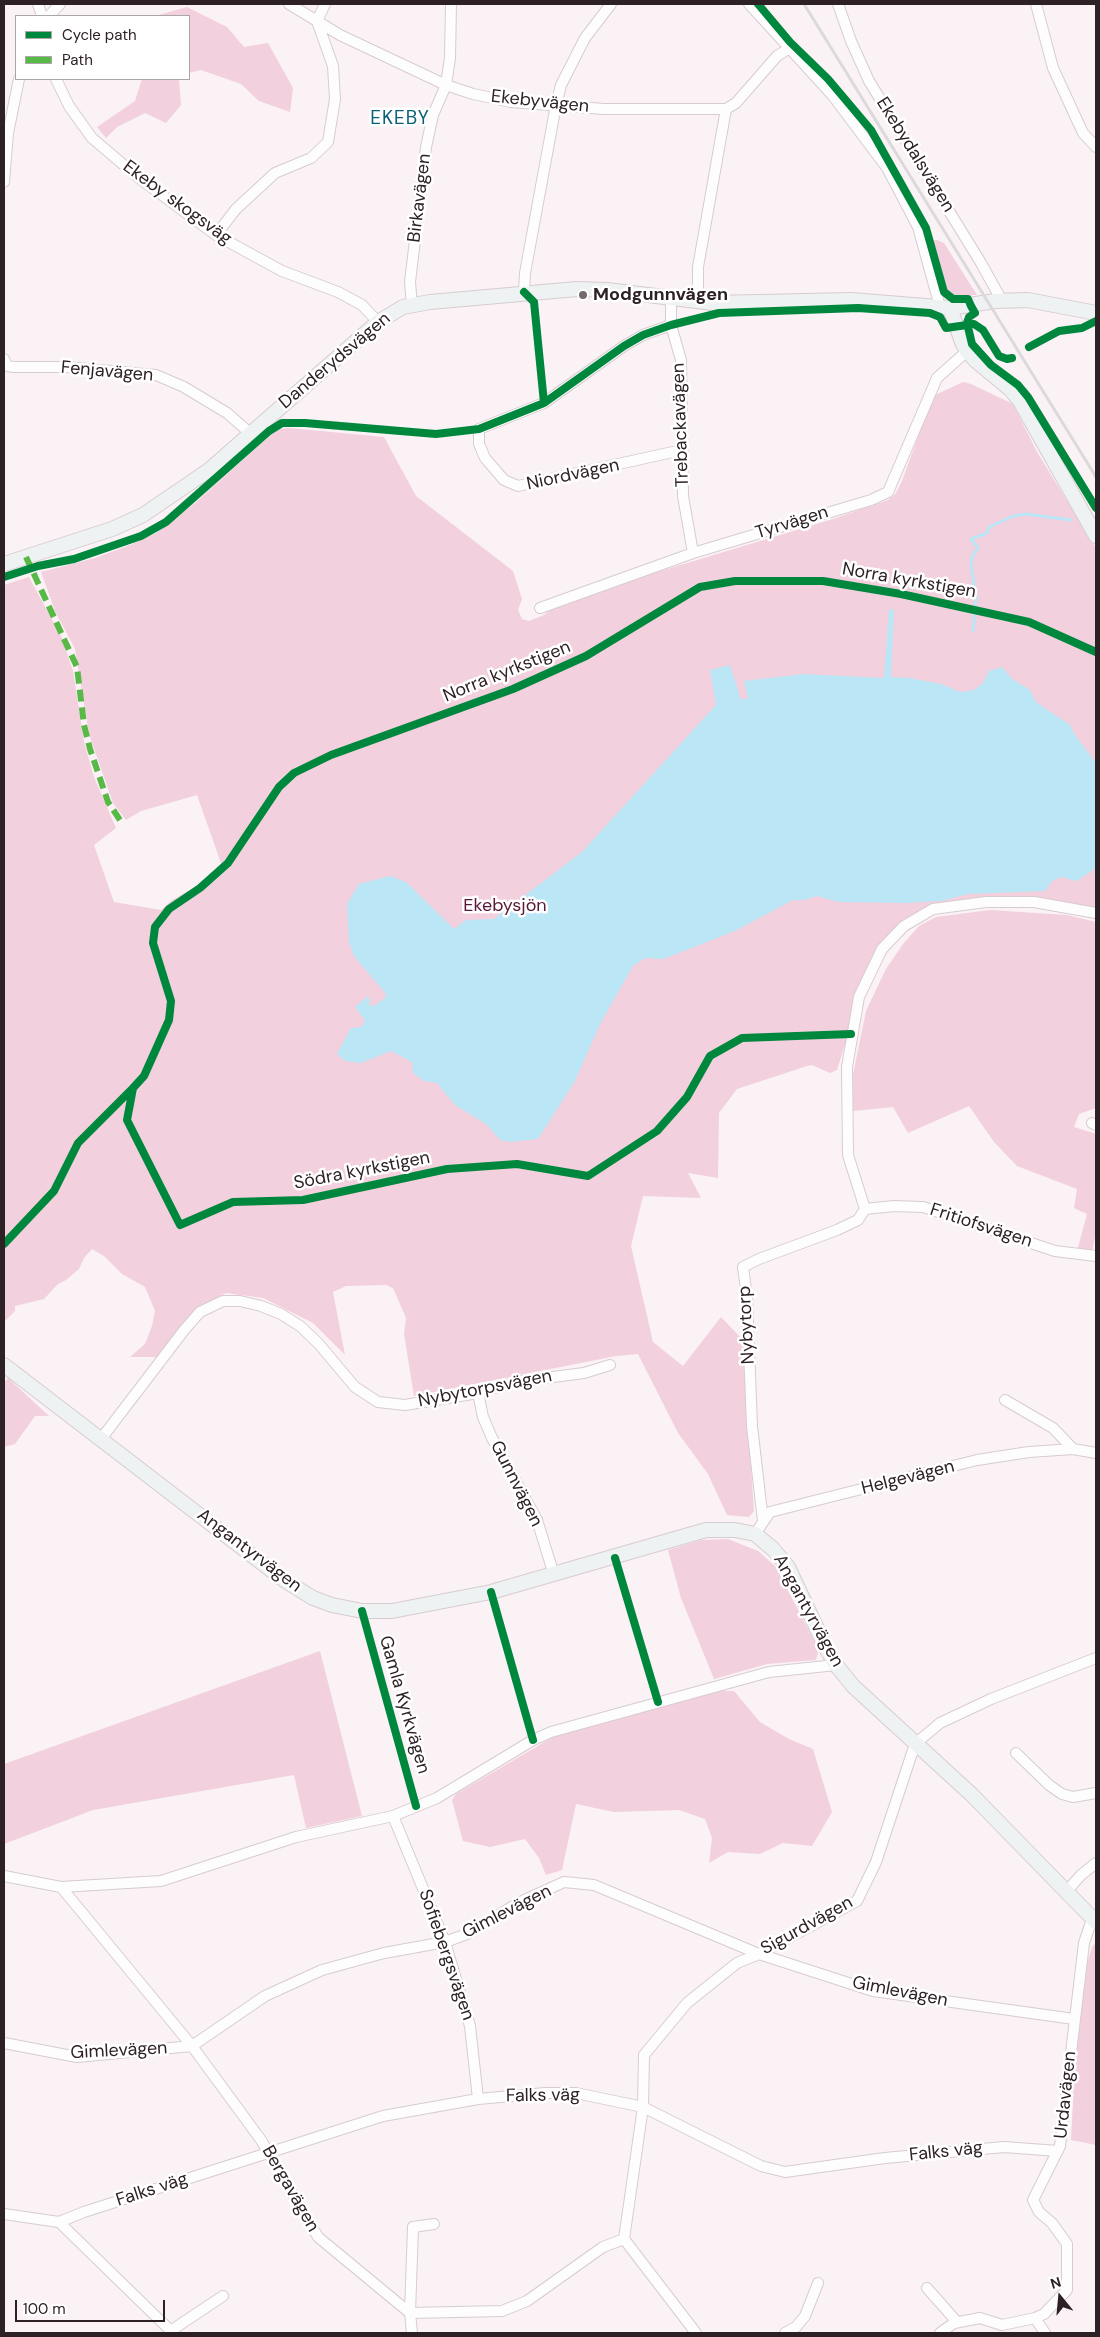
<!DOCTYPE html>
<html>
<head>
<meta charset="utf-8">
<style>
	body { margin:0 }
	#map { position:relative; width:1100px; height:2337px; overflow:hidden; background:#faf2f5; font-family:"DM Sans",sans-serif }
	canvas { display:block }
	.frame { position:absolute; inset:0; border:5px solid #2e2126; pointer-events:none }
	.legend { position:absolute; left:15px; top:15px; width:175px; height:65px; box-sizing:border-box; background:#fff; border:1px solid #aba6a8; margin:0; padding:6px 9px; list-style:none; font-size:15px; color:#2e2126 }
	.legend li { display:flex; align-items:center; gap:10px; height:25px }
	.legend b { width:25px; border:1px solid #aba6a8 }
	.north { position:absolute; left:1035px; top:2272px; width:50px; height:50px; -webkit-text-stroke:4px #fff; paint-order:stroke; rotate:343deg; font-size:14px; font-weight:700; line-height:20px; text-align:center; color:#2e2126 }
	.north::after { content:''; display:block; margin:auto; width:18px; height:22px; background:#2e2126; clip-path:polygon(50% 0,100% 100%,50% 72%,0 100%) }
	.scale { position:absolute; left:15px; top:2300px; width:150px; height:22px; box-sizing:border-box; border:2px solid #2e2126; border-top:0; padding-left:6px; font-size:15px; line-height:18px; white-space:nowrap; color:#2e2126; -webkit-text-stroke:4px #fff; paint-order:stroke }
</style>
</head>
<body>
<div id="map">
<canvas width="1100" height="2337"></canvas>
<div class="frame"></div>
<ul class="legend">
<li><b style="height:6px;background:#00873e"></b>Cycle path</li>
<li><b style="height:6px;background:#58b947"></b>Path</li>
</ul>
<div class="north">N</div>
<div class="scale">100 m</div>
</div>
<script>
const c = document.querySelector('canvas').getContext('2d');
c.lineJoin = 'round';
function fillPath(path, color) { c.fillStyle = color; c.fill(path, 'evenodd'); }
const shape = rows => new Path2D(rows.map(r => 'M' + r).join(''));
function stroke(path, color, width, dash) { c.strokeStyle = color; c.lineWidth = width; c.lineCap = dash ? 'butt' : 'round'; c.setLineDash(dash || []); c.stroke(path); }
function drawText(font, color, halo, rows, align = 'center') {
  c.font = font + ' "DM Sans",sans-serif'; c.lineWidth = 5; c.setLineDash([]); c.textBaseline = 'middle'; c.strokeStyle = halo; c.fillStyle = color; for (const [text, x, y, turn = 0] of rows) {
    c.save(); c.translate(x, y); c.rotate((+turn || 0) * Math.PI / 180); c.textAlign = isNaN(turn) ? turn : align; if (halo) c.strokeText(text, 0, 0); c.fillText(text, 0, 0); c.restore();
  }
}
fillPath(shape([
	[187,7,227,27,244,47,268,43,293,88,290,112,259,101,241,84,201,70,189,73,189,16,155,16],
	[142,79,179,79,181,105,166,123,145,113,117,127,106,138,97,127,135,101],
	[937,240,944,243,977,295,956,296,950,294,943,287,930,241],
	[963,382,971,384,1013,404,1037,452,1096,548,1096,910,1060,901,1014,898,919,917,887,947,851,1025,837,1070,830,1073,812,1065,807,1066,737,1089,719,1113,718,1178,688,1173,701,1198,643,1196,631,1246,653,1342,683,1366,721,1317,742,1339,754,1511,749,1517,727,1515,708,1474,678,1433,638,1354,616,1356,414,1396,404,1334,406,1318,393,1288,386,1285,346,1286,333,1292,345,1355,313,1323,263,1298,226,1293,200,1307,158,1357,130,1357,145,1344,152,1326,155,1311,145,1287,122,1274,104,1256,92,1249,84,1258,79,1269,66,1280,58,1284,44,1299,15,1306,15,1311,4,1322,4,585,29,577,62,638,73,671,84,742,94,777,116,828,94,845,114,902,161,910,172,900,194,888,222,866,197,795,141,811,126,820,113,803,89,734,75,649,55,611,41,572,95,558,130,545,156,533,195,503,274,432,280,429,289,428,384,437,416,496,513,571,522,599,518,610,522,619,529,621,544,615,554,606,571,598,833,519,888,500,896,493,902,481,933,396],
	[990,910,1067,915,1096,922,1096,1108,1079,1114,1074,1127,1096,1134,1096,1232,1092,1252,1077,1251,1087,1214,1074,1208,1077,1189,1017,1166,994,1142,969,1106,908,1133,893,1107,853,1111,851,1084,866,1011,886,969,903,944,919,926,936,917],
	[8,1378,49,1416,35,1416,15,1444,4,1447,4,1383],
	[728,1539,758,1551,776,1567,817,1647,818,1653,816,1660,767,1664,714,1679,681,1598,668,1550,701,1540],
	[320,1651,362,1816,306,1828,294,1775,93,1810,4,1844,4,1764],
	[718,1691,734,1691,760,1722,789,1739,813,1749,832,1812,812,1846,783,1843,760,1854,728,1852,709,1863,712,1838,705,1819,679,1810,614,1812,576,1804,562,1870,546,1875,539,1858,525,1839,490,1847,463,1841,452,1800,456,1794,553,1737],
	[1096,1944,1096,2145,1071,2140,1076,2043,1085,1968,1093,1945]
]), '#f2d0dd');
fillPath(shape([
	[889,609,894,610,891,677,909,678,941,684,960,692,974,690,983,683,989,671,1002,667,1012,679,1030,690,1036,702,1070,725,1075,735,1096,763,1096,868,1077,881,1061,877,1052,881,1045,891,968,894,941,901,904,903,839,902,817,896,804,900,793,900,737,930,692,948,663,959,645,958,633,966,600,1024,575,1081,538,1139,511,1142,500,1140,486,1124,455,1105,437,1083,424,1081,413,1073,412,1062,391,1051,361,1063,345,1061,337,1054,351,1028,362,1027,365,1020,355,1007,367,997,370,999,369,1005,374,1006,385,998,386,994,354,956,349,942,347,904,359,884,390,876,406,882,454,929,466,920,494,919,582,852,716,705,710,670,730,665,741,700,748,698,744,681,803,674,884,678]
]), '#bae6f6');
stroke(shape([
	[973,631,976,598,971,564,972,557,978,548,971,539,987,533,989,527,1013,516,1026,514,1071,520]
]), '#bae6f6', 3);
const street = shape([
	[38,4,42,16],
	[289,4,340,35,446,85,473,94,511,102,604,109,726,109,736,103,777,56,788,49],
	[749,4,833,96,887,168,918,227,940,307],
	[838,4,851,41,869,81,981,263,1002,301],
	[1036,4,1053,68,1083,133,1096,147],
	[49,16,60,4],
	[56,79,69,106,92,138,139,178,216,235,282,271,338,292,362,305,378,322],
	[4,182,8,133,19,79],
	[216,235,236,209,275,173,311,158,328,142,335,99,333,66,317,21,325,4],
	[524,292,525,273,556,105,561,85,585,38,611,4],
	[671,297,671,325,681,360,683,496,693,553],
	[698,301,698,267,726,109],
	[412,306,410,282,426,147,433,115,446,85,450,58,451,4],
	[671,325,643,335,624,346,544,403,479,429,479,444,485,458,504,480,518,486,682,450],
	[4,359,7,366,14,367,66,367,156,375,184,387,227,413,250,433],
	[540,608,693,553,871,500,888,492,937,378,967,351],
	[1092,1123,1096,1125],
	[865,1209,848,1155,847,1067,859,997,882,949,904,926,933,909,986,902,1034,902,1096,913],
	[865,1209,894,1206,923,1207,1055,1251,1096,1256],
	[478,1393,483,1417,492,1438,537,1520,554,1575],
	[1005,1400,1053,1428,1073,1449],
	[101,1439,185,1329,200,1312,223,1301,240,1301,261,1306,281,1314,300,1326,318,1343,355,1387,378,1402,405,1405,478,1393,515,1382,584,1373,610,1365],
	[763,1521,752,1426,747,1297,743,1267,759,1259,837,1230,858,1220,865,1209],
	[755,1534,770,1512,977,1460,1029,1452,1073,1449,1096,1453],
	[1016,1753,1049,1785,1062,1794,1073,1797,1096,1793],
	[393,1816,445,1942,470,2026,478,2099],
	[4,1876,61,1887,161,1881,296,1837,393,1816,437,1798,533,1740,551,1732,769,1672,836,1665],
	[61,1887,192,2046,261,2140,318,2237,410,2313,502,2311,527,2301,603,2247,624,2239],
	[1066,1892,1081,1875,1096,1863],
	[4,2043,77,2057,192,2046,265,1996,322,1970,384,1953,445,1942,467,1934,520,1902,564,1882,594,1885,759,1954,873,1991,1074,2019],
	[4,2214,59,2222,173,2333],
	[59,2222,84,2212,383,2116,478,2099,545,2093,576,2093,643,2107,761,2166,785,2172,885,2158,1004,2147,1058,2151],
	[624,2239,643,2107,644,2055,687,2003,737,1963,759,1954,857,1901,876,1862,915,1744,940,1723,991,1699,1096,1658],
	[624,2239,696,2333],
	[927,2288,957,2322],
	[1035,2318,1045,2333],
	[172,2330,223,2296],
	[412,2333,410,2313,413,2227,434,2224],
	[785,2333,796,2327,805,2316,818,2283],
	[940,2333,954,2323,980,2318,1002,2325,1035,2318,1044,2314,1067,2290,1067,2244,1052,2223,1039,2212,1033,2200,1060,2146,1084,1943,1092,1919]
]);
const secondary = shape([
	[950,308,962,342,967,351,975,360,1010,389,1020,401,1096,536],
	[4,564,112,529,143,515,209,470,378,322,403,307,430,302,577,289,607,290,713,303,851,300,950,308,995,301,1028,300,1096,313],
	[4,1365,284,1580,313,1598,332,1605,362,1611,392,1611,491,1592,706,1530,735,1530,755,1534,773,1549,788,1567,826,1648,836,1665,853,1686,972,1795,1096,1922]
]);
stroke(street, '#d7ccd0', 12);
stroke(secondary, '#d7ccd0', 16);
stroke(street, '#fefdfe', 10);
stroke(secondary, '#eef2f3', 14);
stroke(shape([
	[804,4,1096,477]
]), '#dcd9db', 3);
stroke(shape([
	[26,557,77,667,84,725,90,749,108,802,120,820]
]), '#58b947', 6, [12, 6]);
stroke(shape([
	[758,4,790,42,828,79,871,130,926,228,944,292,953,299,968,299,971,306,975,313,969,317,967,323,972,344,991,365,1018,385,1028,397,1096,508],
	[524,292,534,302,544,403],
	[1029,347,1059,331,1082,328,1096,321],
	[4,577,38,566,74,559,141,536,166,522,269,431,282,423,305,423,436,434,479,429,544,403,624,346,643,335,671,325,719,313,858,308,930,313,940,317,946,328,974,324,983,330,999,356,1007,359,1012,358],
	[133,1088,144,1076,169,1020,171,1001,153,943,155,927,169,909,200,888,228,863,279,787,294,773,331,755,513,689,586,656,700,587,735,581,823,581,901,594,1029,622,1096,652],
	[4,1244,54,1191,78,1143,133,1088,127,1120,180,1225,233,1202,303,1200,447,1169,517,1164,588,1176,657,1131,687,1097,710,1056,742,1038,851,1034],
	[615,1558,658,1702],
	[491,1592,533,1740],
	[362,1611,416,1806]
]), '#00873e', 8);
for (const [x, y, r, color] of [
	[583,295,5,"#756a6e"]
]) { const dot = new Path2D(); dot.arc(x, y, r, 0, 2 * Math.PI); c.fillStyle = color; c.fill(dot); stroke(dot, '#fff', 2); }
drawText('18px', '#2e2126', '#fff', [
	["Ekebyvägen",540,102,6],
	["Ekebydalsvägen",915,155,58],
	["Birkavägen",420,198,-83],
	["Ekeby skogsväg",177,203,36],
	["Danderydsvägen",335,361,-40],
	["Fenjavägen",107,372,5],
	["Trebackavägen",681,425,-92],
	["Niordvägen",573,475,-12],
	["Tyrvägen",792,523,-17],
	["Norra kyrkstigen",909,581,10],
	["Norra kyrkstigen",507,672,-22],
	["Södra kyrkstigen",362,1171,-11],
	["Fritiofsvägen",981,1226,18],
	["Nybytorp",747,1325,-93],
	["Nybytorpsvägen",485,1389,-11],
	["Helgevägen",908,1478,-14],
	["Gunnvägen",516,1484,63],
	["Angantyrvägen",249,1551,37],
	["Angantyrvägen",808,1611,61],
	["Gamla Kyrkvägen",404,1705,74],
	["Gimlevägen",507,1912,-27],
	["Sigurdvägen",807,1926,-29],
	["Sofiebergsvägen",446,1955,71],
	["Gimlevägen",900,1992,11],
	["Gimlevägen",119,2051,-3],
	["Urdavägen",1066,2095,-84],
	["Falks väg",543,2096,-1],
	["Falks väg",946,2152,-6],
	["Bergavägen",290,2189,60],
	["Falks väg",152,2190,-18]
]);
drawText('bold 18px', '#2e2126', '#fff', [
	["Modgunnvägen",593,295]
], 'left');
drawText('18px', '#5a1838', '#fff', [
	["Ekebysjön",505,906]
]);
c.letterSpacing = '1px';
drawText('19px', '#096175', '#fff', [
	["EKEBY",400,119]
]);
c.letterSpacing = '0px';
</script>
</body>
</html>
